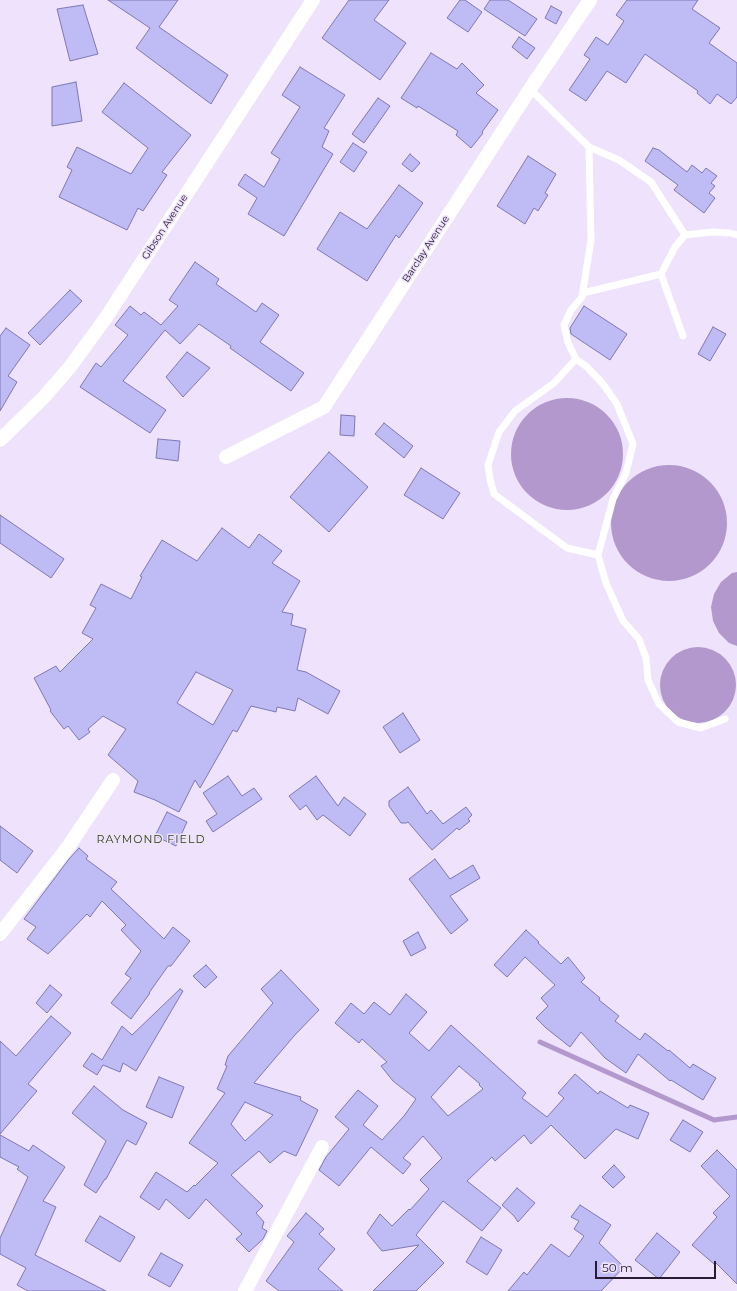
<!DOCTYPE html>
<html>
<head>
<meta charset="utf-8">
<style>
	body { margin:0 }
	#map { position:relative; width:737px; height:1291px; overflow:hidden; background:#efe2fc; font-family:Montserrat,sans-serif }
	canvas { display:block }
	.scale { position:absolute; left:595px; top:1261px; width:121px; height:18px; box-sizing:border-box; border:2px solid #271a31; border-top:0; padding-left:5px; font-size:12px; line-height:14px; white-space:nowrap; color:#271a31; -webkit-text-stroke:3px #efe2fc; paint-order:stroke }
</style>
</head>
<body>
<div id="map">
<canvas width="737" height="1291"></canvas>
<div class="scale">50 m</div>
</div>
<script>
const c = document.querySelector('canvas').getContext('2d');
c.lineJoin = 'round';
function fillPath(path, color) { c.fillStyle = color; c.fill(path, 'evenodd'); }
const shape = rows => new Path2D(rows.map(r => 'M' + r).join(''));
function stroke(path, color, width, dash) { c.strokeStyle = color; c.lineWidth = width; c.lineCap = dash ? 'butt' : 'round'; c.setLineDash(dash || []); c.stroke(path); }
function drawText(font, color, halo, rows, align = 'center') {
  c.font = font + ' Montserrat,sans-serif'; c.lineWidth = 3; c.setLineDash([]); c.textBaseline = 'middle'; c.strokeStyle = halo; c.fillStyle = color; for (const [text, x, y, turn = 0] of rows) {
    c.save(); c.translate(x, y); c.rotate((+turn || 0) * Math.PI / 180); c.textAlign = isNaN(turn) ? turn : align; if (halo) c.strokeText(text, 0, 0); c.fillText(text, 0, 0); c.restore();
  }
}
fillPath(shape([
	'511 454a56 56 0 1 1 112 0a56 56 0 1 1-112 0Z',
	'611 523a58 58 0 1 1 116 0a58 58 0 1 1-116 0Z',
	[737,572,737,646,729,643,719,633,713,621,711,607,714,594,721,582,732,573],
	'660 685a38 38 0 1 1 76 0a38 38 0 1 1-76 0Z'
]), '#b398cd');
stroke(shape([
	[540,1042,714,1120,737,1117]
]), '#b398cd', 5);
const building = shape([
	[108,0,178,0,159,27,228,75,211,104,136,48,150,28,108,0],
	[349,0,389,0,374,20,406,43,380,80,322,38,349,0],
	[460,0,465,0,482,12,468,32,447,18,460,0],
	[490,0,508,0,537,19,525,36,484,9,490,0],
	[627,0,698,0,692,9,720,28,709,43,737,63,737,97,731,104,717,94,710,104,697,93,698,91,645,54,626,83,607,71,586,101,569,90,590,59,584,55,596,37,608,45,624,21,616,15,627,0],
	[83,5,98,54,70,61,57,9,83,5],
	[551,6,562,12,556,24,545,18,551,6],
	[519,37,535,48,527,59,512,47,519,37],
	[431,53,457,69,462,63,484,85,476,93,498,110,482,132,483,133,471,148,456,135,458,131,418,106,417,108,401,98,431,53],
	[300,67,345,95,324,128,329,131,322,147,333,154,284,236,248,214,257,198,238,185,245,174,264,187,280,159,271,153,300,107,282,95,300,67],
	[76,82,82,121,52,126,52,87,76,82],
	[124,83,191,135,162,172,167,175,143,211,138,208,127,230,59,197,72,170,67,167,77,147,131,174,148,148,102,112,124,83],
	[378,98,390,106,364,143,352,134,378,98],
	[353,143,367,152,354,172,340,162,353,143],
	[653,148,659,150,687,172,692,165,702,173,706,168,717,176,711,183,715,186,709,193,715,198,704,213,674,190,678,185,645,161,653,148],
	[410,154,420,163,412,172,402,164,410,154],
	[528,156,556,174,545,193,548,195,538,211,534,208,525,224,497,206,528,156],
	[399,185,423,203,399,238,396,235,367,281,317,249,340,212,367,229,399,185],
	[195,262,219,279,216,284,256,312,262,303,279,315,260,342,304,373,291,391,230,348,231,346,199,324,180,344,165,330,123,381,166,410,150,433,80,387,96,363,101,367,128,335,115,325,130,306,141,315,144,312,161,325,178,306,169,300,195,262],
	[70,290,82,301,40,345,28,333,70,290],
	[584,306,627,334,610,360,571,334,570,328,584,306],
	[713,327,726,334,710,361,698,354,713,327],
	[6,328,30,345,8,376,17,382,0,411,0,336,6,328],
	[187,352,210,368,183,397,166,377,187,352],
	[341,415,355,416,354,436,340,435,341,415],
	[384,423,413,446,404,458,375,434,384,423],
	[158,439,180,441,178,461,156,458,158,439],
	[329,452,368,487,329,532,290,497,329,452],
	[421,468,460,493,443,519,404,495,421,468],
	[0,515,64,559,51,578,0,543,0,515],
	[222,528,249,548,259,534,282,551,272,563,300,581,282,612,293,614,291,625,306,629,297,670,306,672,340,691,328,714,298,698,295,711,277,707,276,712,251,706,237,732,233,730,200,788,195,780,179,812,155,800,134,792,138,781,108,755,126,729,103,716,88,729,90,732,79,740,68,726,64,729,50,711,51,710,34,678,56,666,60,672,93,639,82,633,96,608,90,605,101,584,131,599,142,577,140,576,162,540,197,561,222,528],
	[196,672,233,690,213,725,177,703,196,672],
	[403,713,420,740,400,753,383,727,403,713],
	[228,776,242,796,254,788,262,799,213,832,206,821,217,814,203,793,228,776],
	[316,776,338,806,344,797,366,814,350,836,323,815,317,820,306,805,300,810,289,796,316,776],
	[408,787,427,814,431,810,443,824,466,807,472,815,468,819,470,821,459,830,457,828,432,850,408,822,406,823,401,823,389,806,389,801,408,787],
	[167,812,187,822,176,846,155,836,167,812],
	[0,826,33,851,17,873,0,860,0,826],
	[79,848,88,856,86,859,117,882,111,889,164,939,173,927,190,941,171,966,168,966,149,993,150,993,131,1019,111,1003,131,978,125,974,141,951,121,930,126,925,102,901,90,917,87,914,48,954,27,939,36,927,24,919,69,859,79,848],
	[435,859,450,879,473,865,480,878,450,896,468,920,451,934,409,879,435,859],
	[526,930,539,942,538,943,561,964,568,957,585,978,581,982,600,998,599,1000,619,1016,615,1021,640,1040,645,1033,668,1051,669,1050,690,1068,693,1064,716,1078,703,1100,671,1080,670,1081,638,1054,626,1073,605,1058,581,1032,570,1047,546,1028,536,1018,548,1006,541,998,555,985,525,957,507,977,494,965,526,930],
	[418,932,426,948,411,956,403,941,418,932],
	[206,965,217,977,205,988,193,976,206,965],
	[281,970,319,1010,294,1036,254,1083,301,1097,300,1100,318,1110,296,1156,284,1151,270,1163,259,1151,231,1175,263,1206,256,1213,264,1222,262,1228,267,1231,263,1239,249,1252,236,1239,242,1234,206,1199,189,1219,166,1199,159,1210,140,1197,156,1172,187,1192,194,1185,195,1186,218,1163,189,1143,225,1093,217,1089,227,1066,225,1065,228,1056,273,1003,261,989,281,970],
	[245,1102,273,1115,245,1141,231,1124,245,1102],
	[50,985,62,995,47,1013,36,1003,50,985],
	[180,989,183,991,136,1071,123,1063,120,1072,103,1065,97,1075,83,1066,92,1053,102,1060,122,1026,132,1035,180,989],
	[406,994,427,1012,409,1033,429,1051,451,1025,526,1093,522,1098,547,1117,564,1098,558,1093,575,1074,598,1094,600,1091,628,1108,630,1105,649,1113,638,1139,616,1129,585,1159,551,1125,531,1144,524,1135,495,1161,492,1157,467,1181,501,1208,482,1231,443,1201,416,1235,444,1263,416,1291,373,1291,419,1245,382,1251,367,1233,380,1214,392,1226,409,1209,410,1210,429,1189,420,1180,442,1158,423,1136,403,1158,411,1164,403,1174,371,1147,339,1186,319,1170,326,1157,349,1129,335,1117,358,1090,378,1106,363,1125,382,1140,404,1116,416,1099,393,1081,381,1066,387,1062,362,1039,359,1043,335,1023,351,1003,364,1014,374,1002,390,1015,406,994],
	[459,1066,480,1084,479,1085,483,1089,448,1116,431,1097,459,1066],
	[51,1016,71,1033,28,1084,37,1091,0,1134,0,1041,16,1056,51,1016],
	[159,1077,184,1087,172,1118,146,1107,159,1077],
	[94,1086,123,1110,147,1123,136,1145,127,1140,106,1179,105,1179,96,1193,84,1185,106,1141,72,1113,94,1086],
	[683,1120,703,1132,690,1152,670,1140,683,1120],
	[0,1135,29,1151,33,1145,65,1167,43,1201,56,1207,35,1255,106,1291,28,1291,17,1285,26,1268,0,1254,0,1238,28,1177,17,1169,19,1167,0,1157,0,1135],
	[717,1150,737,1170,737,1284,715,1262,714,1264,692,1245,717,1217,713,1213,730,1196,701,1166,717,1150],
	[614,1165,625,1177,613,1188,602,1177,614,1165],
	[517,1188,535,1203,518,1222,514,1216,502,1205,517,1188],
	[580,1205,611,1225,599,1243,624,1267,601,1291,508,1291,524,1272,527,1275,551,1244,569,1257,584,1236,574,1229,579,1221,571,1217,580,1205],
	[306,1213,324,1229,319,1234,335,1249,318,1269,343,1291,279,1291,266,1281,294,1242,287,1236,306,1213],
	[100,1216,135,1237,120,1262,85,1241,100,1216],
	[657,1233,680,1252,659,1279,635,1260,657,1233],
	[481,1237,502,1250,487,1275,466,1262,481,1237],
	[161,1253,183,1265,170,1287,148,1275,161,1253]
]);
fillPath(building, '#bfbbf5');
stroke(building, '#7e77b5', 1);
stroke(shape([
	[530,89,589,147,591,240,582,297,571,310,564,325,568,343,576,359,554,383,515,411,499,432,488,465,490,479,494,494,567,548,598,555],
	[685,235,713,232,730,233,737,235],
	[661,274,683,336],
	[583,293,661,274,675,247,685,235,651,182,619,160,589,147],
	[576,359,587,367,603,384,617,404,633,444,626,473,613,499,598,555,606,583,623,621,639,639,646,658,648,680,659,704,678,722,701,728,725,719]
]), '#fff', 7);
stroke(shape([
	[0,440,44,397,70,367,105,319,313,0],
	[226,457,324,407,530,89,590,0],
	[0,934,68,847,113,780],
	[245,1291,322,1147]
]), '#fff', 14);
drawText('10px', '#271a31', '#efe2fc', [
	["Gibson Avenue",165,227,-57],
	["Barclay Avenue",426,249,-57]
]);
c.letterSpacing = '1px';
drawText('11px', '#2c3f0a', '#efe2fc', [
	["RAYMOND FIELD",151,840]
]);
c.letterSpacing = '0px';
</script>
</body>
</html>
